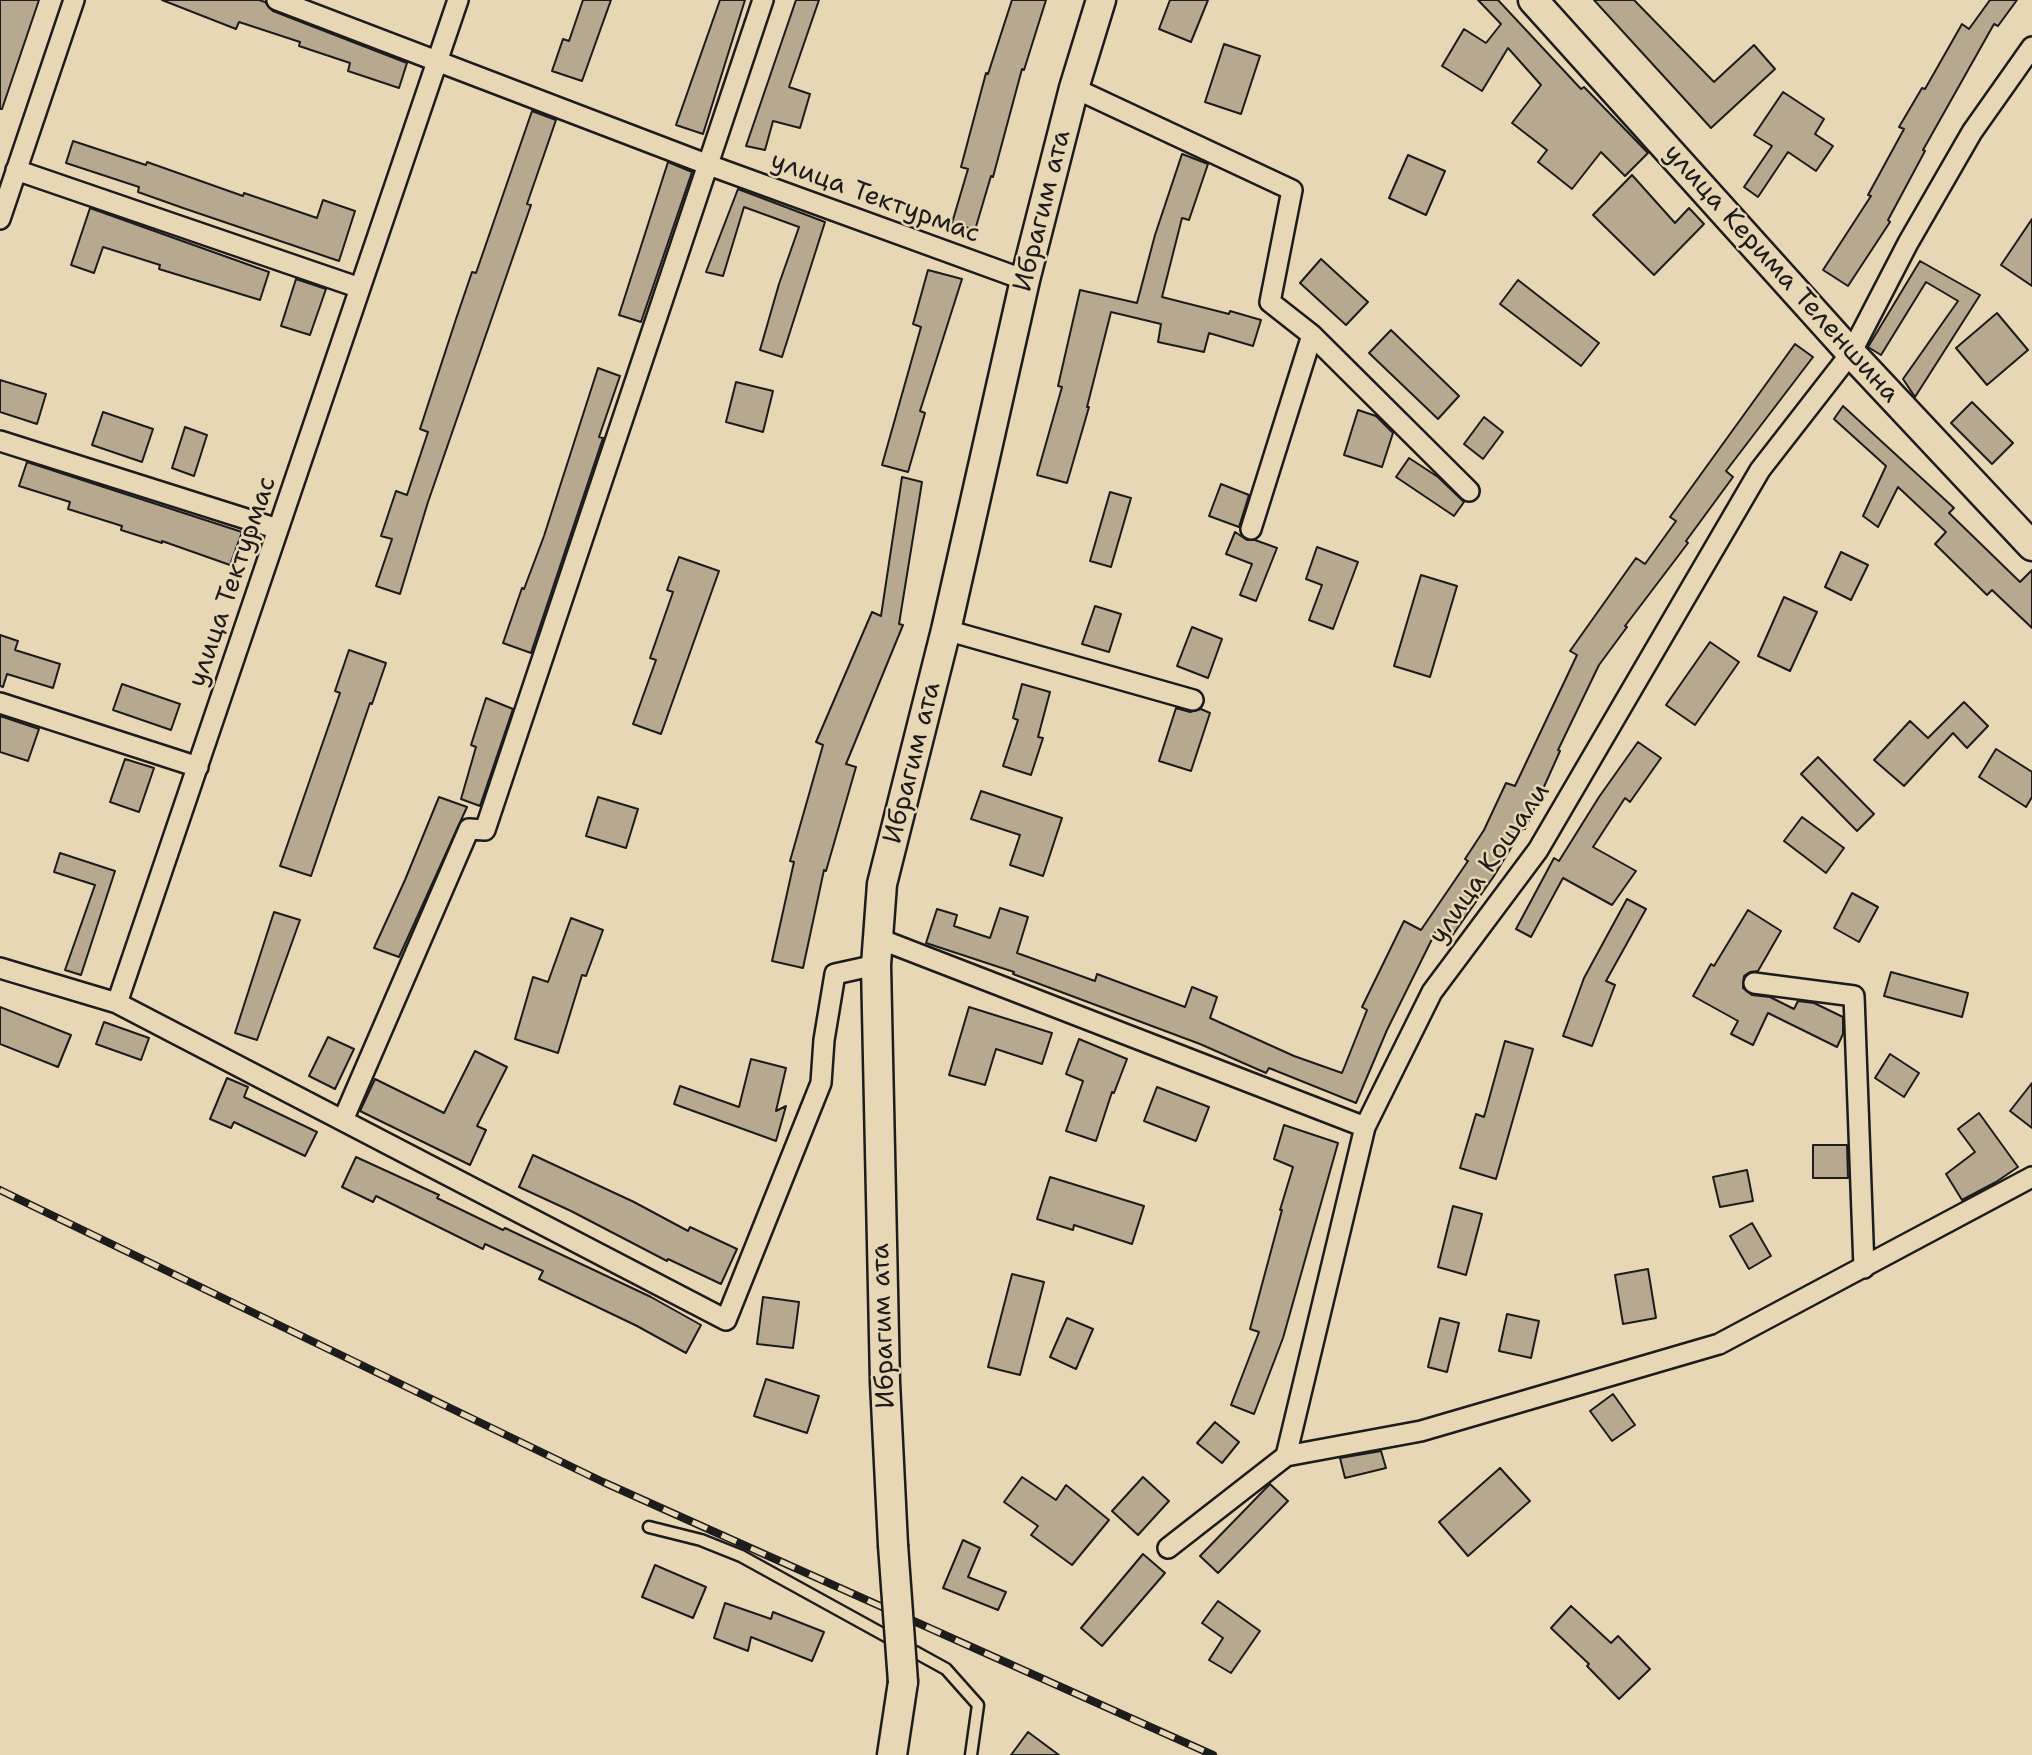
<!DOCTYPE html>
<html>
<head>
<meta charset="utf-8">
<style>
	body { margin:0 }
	canvas { display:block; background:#e8d7b4 }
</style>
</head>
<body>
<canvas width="2032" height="1755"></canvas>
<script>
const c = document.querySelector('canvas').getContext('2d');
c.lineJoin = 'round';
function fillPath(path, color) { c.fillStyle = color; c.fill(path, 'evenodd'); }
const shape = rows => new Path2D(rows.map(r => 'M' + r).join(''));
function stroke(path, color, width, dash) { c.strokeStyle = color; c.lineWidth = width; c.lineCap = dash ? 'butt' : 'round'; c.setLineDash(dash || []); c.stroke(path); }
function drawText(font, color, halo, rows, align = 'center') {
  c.font = font + ' "Shantell Sans",sans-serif'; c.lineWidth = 5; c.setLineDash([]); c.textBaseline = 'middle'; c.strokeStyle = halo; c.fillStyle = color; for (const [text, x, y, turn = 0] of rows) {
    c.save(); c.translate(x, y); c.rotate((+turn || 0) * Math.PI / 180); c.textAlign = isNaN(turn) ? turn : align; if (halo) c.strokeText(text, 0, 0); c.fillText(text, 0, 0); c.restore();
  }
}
const building = shape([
	[0,0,39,0,2,109,0,109,0,0],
	[162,0,259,0,265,2,273,11,407,63,399,88,348,71,350,63,299,46,300,42,239,22,236,29,162,0],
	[583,0,611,0,582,81,552,71,563,39,569,41,583,0],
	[720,0,745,0,703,134,676,125,720,0],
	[796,0,819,0,789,87,810,94,800,128,773,121,765,150,746,146,796,0],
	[1012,0,1046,0,1024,70,1022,69,993,177,991,176,975,230,952,223,968,169,961,167,986,73,988,74,1012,0],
	[1170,0,1208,0,1191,42,1159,29,1170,0],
	[1478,0,1498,0,1581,89,1584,87,1648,153,1625,176,1601,152,1572,189,1538,162,1547,150,1512,123,1541,85,1508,48,1482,91,1442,66,1464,29,1486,43,1501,24,1478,0],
	[1594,0,1634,0,1714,82,1754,45,1775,69,1711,128,1594,0],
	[1990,0,2017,0,1998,26,1994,24,1923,150,1925,151,1888,220,1890,222,1848,286,1823,270,1871,196,1868,195,1904,129,1899,127,1922,88,1925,89,1962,24,1969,29,1990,0],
	[1224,44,1260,56,1241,114,1205,102,1224,44],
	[1783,92,1824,119,1815,134,1833,146,1816,171,1788,152,1758,197,1744,187,1772,146,1754,135,1783,92],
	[532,111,556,120,527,204,531,205,428,502,400,594,376,586,392,539,381,536,396,491,407,495,428,432,420,429,456,319,472,272,476,273,532,111],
	[73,141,146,165,147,162,243,196,244,193,317,218,323,200,355,211,339,261,183,208,138,192,139,187,66,163,73,141],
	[1182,154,1208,164,1189,220,1182,218,1162,297,1229,314,1230,311,1261,320,1253,346,1209,333,1204,352,1158,342,1161,324,1111,312,1087,407,1089,407,1067,483,1037,475,1062,387,1058,386,1080,290,1137,303,1155,235,1182,154],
	[1408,155,1445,171,1426,215,1389,198,1408,155],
	[668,162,692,172,641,322,619,315,668,162],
	[1632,175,1675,223,1689,208,1704,224,1654,275,1593,215,1632,175],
	[738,189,825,222,782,357,760,350,779,284,799,227,744,207,723,276,706,272,738,189],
	[90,208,269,272,260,300,159,269,160,265,103,247,94,273,71,265,90,208],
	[2032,219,2032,286,2001,265,2032,219],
	[1321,259,1368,302,1346,325,1300,283,1321,259],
	[1920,261,1980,295,1915,397,1903,379,1958,301,1926,282,1881,355,1868,347,1920,261],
	[928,270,962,279,920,411,925,413,908,472,882,465,921,327,913,324,928,270],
	[296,279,326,289,310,335,281,326,296,279],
	[1518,280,1599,343,1581,366,1500,304,1518,280],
	[1997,313,2028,350,1987,385,1956,348,1997,313],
	[1391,330,1459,396,1438,419,1369,353,1391,330],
	[1795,344,1813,357,1726,471,1733,477,1686,541,1688,543,1625,626,1627,627,1599,665,1558,750,1560,751,1525,829,1523,828,1494,876,1452,936,1438,927,1387,1030,1356,1103,1269,1068,1266,1073,1200,1044,1013,974,1014,972,926,943,937,909,957,915,954,926,990,938,1000,908,1028,917,1017,953,1095,981,1097,974,1185,1007,1192,987,1217,997,1210,1018,1294,1056,1342,1073,1367,1010,1362,1007,1404,921,1421,930,1468,861,1465,859,1484,830,1506,783,1515,786,1577,655,1570,651,1636,558,1645,564,1676,521,1670,517,1795,344],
	[598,368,620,376,599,437,603,438,531,653,503,643,522,588,524,589,544,536,598,368],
	[0,380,46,394,37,424,0,412,0,380],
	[736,382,773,391,763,432,726,422,736,382],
	[1972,402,2013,443,1992,464,1951,423,1972,402],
	[1843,406,1954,508,1949,513,2020,582,2032,570,2032,628,1992,590,1987,595,1935,544,1946,532,1898,487,1878,527,1863,516,1886,466,1834,419,1843,406],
	[1358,410,1376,416,1393,433,1382,467,1344,455,1358,410],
	[103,412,153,429,142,462,92,445,103,412],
	[1484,417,1503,432,1483,459,1464,444,1484,417],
	[185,427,207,435,194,476,172,468,185,427],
	[1409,458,1438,477,1464,502,1454,516,1396,477,1409,458],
	[27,462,242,532,230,565,162,541,162,543,121,530,122,526,68,509,70,502,19,486,27,462],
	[902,477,922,482,899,624,903,625,846,764,856,767,826,871,824,870,803,968,772,961,794,862,790,861,823,745,816,742,872,612,881,616,902,477],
	[1221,484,1249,495,1239,527,1209,516,1221,484],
	[1110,492,1131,498,1111,567,1090,561,1110,492],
	[1235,532,1247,540,1255,540,1277,548,1256,601,1240,595,1252,564,1226,554,1235,532],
	[1317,547,1358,562,1333,629,1309,620,1322,585,1306,579,1317,547],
	[1841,552,1868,565,1851,600,1825,587,1841,552],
	[679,557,719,571,661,734,633,724,656,660,650,658,673,592,667,590,679,557],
	[1421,575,1457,586,1430,677,1394,666,1421,575],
	[1784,597,1817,612,1790,671,1758,656,1784,597],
	[1095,606,1121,614,1109,652,1082,644,1095,606],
	[1192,627,1222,639,1208,678,1177,666,1192,627],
	[0,635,18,641,15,650,60,664,53,688,7,674,3,687,0,686,0,635],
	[1710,642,1739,662,1695,725,1666,705,1710,642],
	[349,650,386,663,372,704,370,703,311,876,280,866,340,693,335,691,349,650],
	[122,684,180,704,171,730,113,710,122,684],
	[1022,684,1050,692,1038,737,1043,738,1031,775,1003,766,1018,720,1013,718,1022,684],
	[486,698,513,709,480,806,461,799,476,747,471,745,486,698],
	[1964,702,1988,726,1967,748,1953,733,1904,786,1874,760,1910,721,1928,738,1964,702],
	[1176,708,1190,712,1201,709,1210,713,1191,771,1159,761,1176,708],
	[0,716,39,729,28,761,0,752,0,716],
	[1638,742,1661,758,1630,802,1625,798,1593,847,1636,871,1612,905,1563,878,1531,937,1516,929,1554,858,1559,861,1599,797,1638,742],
	[1996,749,2032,772,2032,797,2026,807,1979,777,1996,749],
	[1818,757,1874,814,1857,831,1801,774,1818,757],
	[125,759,154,768,139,812,110,802,125,759],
	[981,791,1062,818,1043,876,1010,865,1020,835,971,819,981,791],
	[439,797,467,807,399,957,374,948,405,880,439,797],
	[598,797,638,809,626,848,586,836,598,797],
	[1802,817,1844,848,1826,873,1784,841,1802,817],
	[60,853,115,871,81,975,65,970,95,885,54,872,60,853],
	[1852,893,1878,907,1859,942,1834,928,1852,893],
	[1627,899,1646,909,1606,981,1615,985,1592,1046,1563,1036,1584,978,1627,899],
	[1748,910,1781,931,1758,971,1750,972,1744,976,1743,988,1752,995,1770,997,1794,1009,1798,1001,1814,1003,1843,1017,1843,1034,1837,1047,1768,1013,1753,1045,1731,1034,1738,1021,1693,996,1711,964,1714,966,1748,910],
	[274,912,300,920,257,1040,235,1033,274,912],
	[571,918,603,930,586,976,582,975,558,1053,515,1039,533,977,548,982,571,918],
	[1891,972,1968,993,1962,1017,1884,996,1891,972],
	[0,1007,71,1035,58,1067,0,1044,0,1007],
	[969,1007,1052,1033,1042,1064,996,1049,985,1085,949,1075,969,1007],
	[104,1022,149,1038,141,1060,96,1044,104,1022],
	[328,1037,354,1049,335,1089,309,1076,328,1037],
	[1079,1039,1127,1059,1114,1093,1112,1092,1096,1141,1066,1131,1083,1081,1066,1074,1079,1039],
	[1505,1041,1533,1049,1496,1179,1460,1168,1476,1114,1484,1117,1505,1041],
	[475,1051,507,1067,477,1126,486,1130,470,1165,360,1111,375,1079,444,1113,475,1051],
	[1890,1054,1919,1073,1904,1097,1875,1078,1890,1054],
	[751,1059,786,1068,776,1111,786,1106,776,1141,674,1104,680,1086,739,1107,751,1059],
	[227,1078,248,1087,244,1097,317,1132,305,1156,234,1122,231,1128,210,1119,227,1078],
	[2032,1083,2032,1128,2010,1111,2032,1083],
	[1157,1087,1209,1107,1196,1141,1144,1121,1157,1087],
	[1979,1113,2018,1167,1996,1182,1962,1200,1946,1174,1975,1152,1958,1129,1979,1113],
	[1284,1125,1338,1143,1283,1338,1254,1414,1231,1405,1259,1332,1250,1329,1282,1210,1280,1210,1293,1167,1274,1159,1284,1125],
	[1813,1145,1847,1145,1848,1178,1813,1178,1813,1145],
	[533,1155,634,1202,688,1231,690,1227,737,1249,721,1284,668,1259,667,1261,571,1211,519,1187,533,1155],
	[356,1157,439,1195,437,1198,503,1230,505,1228,651,1297,701,1325,686,1353,637,1326,539,1279,543,1271,485,1244,483,1249,376,1196,373,1202,342,1187,356,1157],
	[1747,1170,1753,1201,1720,1207,1713,1177,1747,1170],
	[1050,1177,1144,1206,1132,1244,1074,1225,1073,1230,1037,1219,1050,1177],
	[1453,1206,1482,1214,1466,1275,1438,1267,1453,1206],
	[1752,1223,1771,1256,1749,1269,1730,1236,1752,1223],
	[1648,1269,1656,1318,1623,1324,1615,1275,1648,1269],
	[1012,1274,1044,1282,1020,1375,988,1367,1012,1274],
	[763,1297,799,1302,793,1348,757,1344,763,1297],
	[1507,1314,1539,1321,1531,1358,1499,1351,1507,1314],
	[1067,1318,1093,1329,1076,1369,1050,1357,1067,1318],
	[1440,1318,1459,1323,1447,1372,1428,1367,1440,1318],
	[766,1379,819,1396,807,1433,754,1416,766,1379],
	[1613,1394,1635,1425,1612,1441,1590,1411,1613,1394],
	[1215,1422,1239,1442,1222,1463,1197,1443,1215,1422],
	[1381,1451,1386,1468,1345,1478,1340,1458,1381,1451],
	[1500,1468,1530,1501,1468,1556,1439,1522,1500,1468],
	[1022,1477,1056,1500,1066,1485,1109,1520,1072,1565,1031,1535,1038,1526,1004,1502,1022,1477],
	[1143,1477,1169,1501,1138,1535,1112,1511,1143,1477],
	[1270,1484,1288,1501,1218,1573,1200,1556,1270,1484],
	[963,1540,980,1548,968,1577,1006,1592,998,1610,943,1588,963,1540],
	[1143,1554,1165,1573,1102,1646,1081,1628,1143,1554],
	[655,1565,706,1587,693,1618,642,1597,655,1565],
	[1218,1601,1260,1631,1231,1673,1209,1660,1223,1638,1202,1623,1218,1601],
	[725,1603,771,1619,773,1612,824,1632,812,1661,751,1637,748,1651,714,1638,725,1603],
	[1571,1606,1611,1643,1618,1636,1650,1669,1619,1699,1587,1666,1589,1664,1551,1628,1571,1606],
	[1028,1732,1059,1755,1011,1755,1028,1732]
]);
fillPath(building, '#b6a98f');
stroke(building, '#1c1c1c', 2);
const lane = shape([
	[649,1527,701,1540,741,1556,946,1669,978,1705,971,1755]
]);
const street = shape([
	[277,0,706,164,1025,280],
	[1074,88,1292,190,1270,302,1312,335,1251,529],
	[16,170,360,288],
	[0,219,74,0],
	[1312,335,1469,491],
	[0,441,278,529],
	[946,630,1193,700],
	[0,703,198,767],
	[877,938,1365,1127],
	[0,968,117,1003,458,0],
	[1754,983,1854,996,1864,1268],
	[117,1003,726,1320,821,1083,824,1040,835,974,876,965],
	[343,1120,469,829,485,830,763,0],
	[1286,1456,1365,1127,1432,992,1538,850,1760,470,1851,353,1908,243,1972,132,2032,47],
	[1168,1548,1286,1456,1421,1431,1719,1344,2032,1177]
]);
const secondary = shape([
	[1533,0,1851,353,2032,546],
	[893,1545,885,1382,876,965,882,884,946,630,1025,280,1074,88,1101,0],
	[892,1755,903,1682]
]);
stroke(lane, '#1c1c1c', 15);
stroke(street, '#1c1c1c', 24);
stroke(secondary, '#1c1c1c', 33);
stroke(lane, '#e8d7b4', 10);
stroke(street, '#e8d7b4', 19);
stroke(secondary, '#e8d7b4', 28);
const rail = shape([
	[0,1190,603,1482,1213,1755]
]);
stroke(rail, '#1c1c1c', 8);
stroke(rail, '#e8d7b4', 5, [16]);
const secondaryBridge = shape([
	[893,1545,903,1682]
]);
stroke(secondaryBridge, '#1c1c1c', 33, []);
stroke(secondaryBridge, '#e8d7b4', 28);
drawText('26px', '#1c1c1c', '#e8d7b4', [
	["улица Тектурмас",875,198,20],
	["Ибрагим ата",1043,211,-76],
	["улица Керима Теленшина",1781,274,48],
	["улица Тектурмас",233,582,-71],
	["Ибрагим ата",913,763,-76],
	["улица Кошали",1490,864,-55],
	["Ибрагим ата",884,1326,-92]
]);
</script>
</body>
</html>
